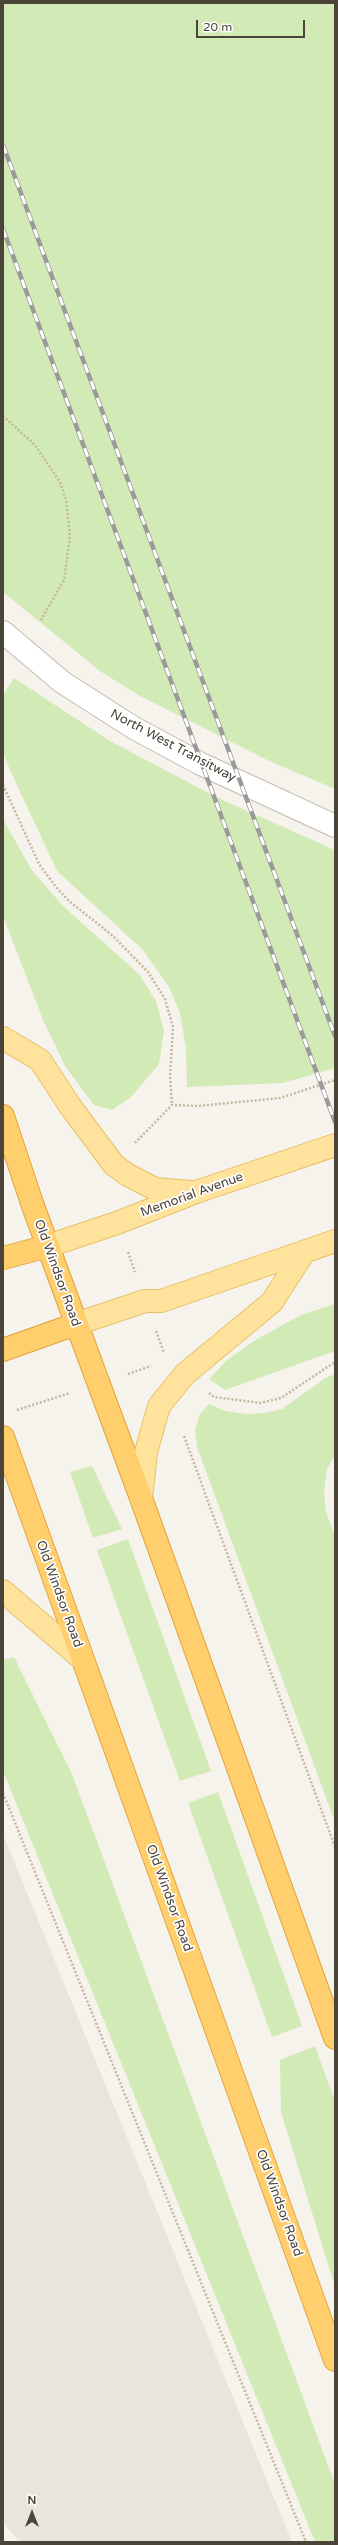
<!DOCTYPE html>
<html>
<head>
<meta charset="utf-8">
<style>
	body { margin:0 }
	#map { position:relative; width:338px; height:2545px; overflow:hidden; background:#f6f3ec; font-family:"Varela Round",sans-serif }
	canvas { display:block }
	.frame { position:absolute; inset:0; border:4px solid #4b4439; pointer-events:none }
	.north { position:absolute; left:12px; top:2493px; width:40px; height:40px; -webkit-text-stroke:3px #fff; paint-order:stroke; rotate:0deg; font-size:11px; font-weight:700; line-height:16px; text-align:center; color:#4b4439 }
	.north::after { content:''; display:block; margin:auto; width:14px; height:18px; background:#4b4439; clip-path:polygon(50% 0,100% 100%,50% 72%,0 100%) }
	.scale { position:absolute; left:196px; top:20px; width:109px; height:18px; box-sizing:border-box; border:2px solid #4b4439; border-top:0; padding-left:5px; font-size:12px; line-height:14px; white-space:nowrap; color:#4b4439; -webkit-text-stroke:3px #fff; paint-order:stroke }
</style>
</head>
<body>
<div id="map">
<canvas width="338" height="2545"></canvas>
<div class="frame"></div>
<div class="north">N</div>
<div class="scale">20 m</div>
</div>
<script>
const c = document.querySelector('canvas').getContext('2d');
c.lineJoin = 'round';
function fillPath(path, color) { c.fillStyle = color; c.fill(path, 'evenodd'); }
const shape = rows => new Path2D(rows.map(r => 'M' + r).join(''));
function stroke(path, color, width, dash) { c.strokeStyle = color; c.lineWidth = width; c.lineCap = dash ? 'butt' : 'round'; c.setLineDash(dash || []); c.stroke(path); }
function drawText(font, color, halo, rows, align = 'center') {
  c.font = font + ' "Varela Round",sans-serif'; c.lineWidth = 3.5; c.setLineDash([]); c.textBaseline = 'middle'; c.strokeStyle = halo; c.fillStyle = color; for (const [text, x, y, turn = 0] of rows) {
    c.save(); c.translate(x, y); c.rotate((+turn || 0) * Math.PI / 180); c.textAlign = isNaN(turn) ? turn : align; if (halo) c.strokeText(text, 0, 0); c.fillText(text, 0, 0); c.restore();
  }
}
fillPath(shape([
	[3,1834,292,2542,19,2542,3,2522]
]), '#eae5da');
fillPath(shape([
	[3,3,335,3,335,789,269,761,140,696,100,671,3,592],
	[14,678,110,741,218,798,335,850,335,1068,283,1083,187,1087,186,1049,180,1013,169,987,143,950,57,871,10,770,3,752,3,695],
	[3,819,31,869,63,906,139,974,156,1001,164,1031,159,1064,131,1097,112,1110,94,1105,65,1066,43,1020,3,916],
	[335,1304,335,1351,225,1390,209,1379,227,1360,257,1339,301,1315],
	[335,1374,335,1455,327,1469,324,1492,326,1512,335,1536,335,1822,197,1447,195,1430,200,1414,209,1404,225,1411,247,1414,265,1413,282,1409,324,1379],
	[92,1466,122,1529,93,1538,70,1472],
	[128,1539,211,1771,180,1781,97,1550],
	[14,1657,72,1774,335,2484,335,2542,316,2542,313,2537,3,1771,3,1660],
	[218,1792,302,2026,272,2037,188,1803],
	[315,2046,335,2101,335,2287,281,2112,280,2060]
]), '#d2eab5');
const minor = shape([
	[3,632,62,682,134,728,201,764,335,826]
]);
const major = shape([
	[3,1038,40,1060,70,1106,114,1165,128,1175,155,1189,191,1192],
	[48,1246,117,1223,196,1192,335,1145],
	[76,1324,145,1301,161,1301,335,1241],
	[141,1498,146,1452,159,1406,185,1374,272,1302,304,1252],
	[3,1591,81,1658]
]);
const highway = shape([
	[3,1116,33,1206,141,1498,335,2038],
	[3,1258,48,1246],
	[3,1350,76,1324],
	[3,1437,335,2360]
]);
stroke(minor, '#c2bbae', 24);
stroke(major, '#e6c16a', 24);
stroke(highway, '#e0a43c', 24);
stroke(shape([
	[3,416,35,445,60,482,66,500,70,536,64,580,40,622],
	[3,785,39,864,56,887,69,901,113,936,148,972,165,999,173,1027,170,1075,172,1105],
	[135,1143,172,1105,198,1106,280,1098,335,1080],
	[128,1252,135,1272],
	[156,1331,164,1353],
	[128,1374,151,1366],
	[209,1393,214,1397,260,1403,281,1398,335,1362],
	[17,1410,70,1393],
	[184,1436,335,1847],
	[3,1793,306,2542]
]), '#c4b79f', 2.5, [2, 2]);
stroke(minor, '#fff', 22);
stroke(major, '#ffe39c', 22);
stroke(highway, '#ffcf6e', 22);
const rail = shape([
	[3,145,335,1036],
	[3,229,335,1122]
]);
stroke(rail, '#9a9a9a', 4.5);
stroke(rail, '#fff', 3, [9]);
drawText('13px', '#4b4439', '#fff', [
	["North West Transitway",173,746,28],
	["Memorial Avenue",192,1195,-20],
	["Old Windsor Road",57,1273,70],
	["Old Windsor Road",59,1594,70],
	["Old Windsor Road",169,1898,70],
	["Old Windsor Road",279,2203,70]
]);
</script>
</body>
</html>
